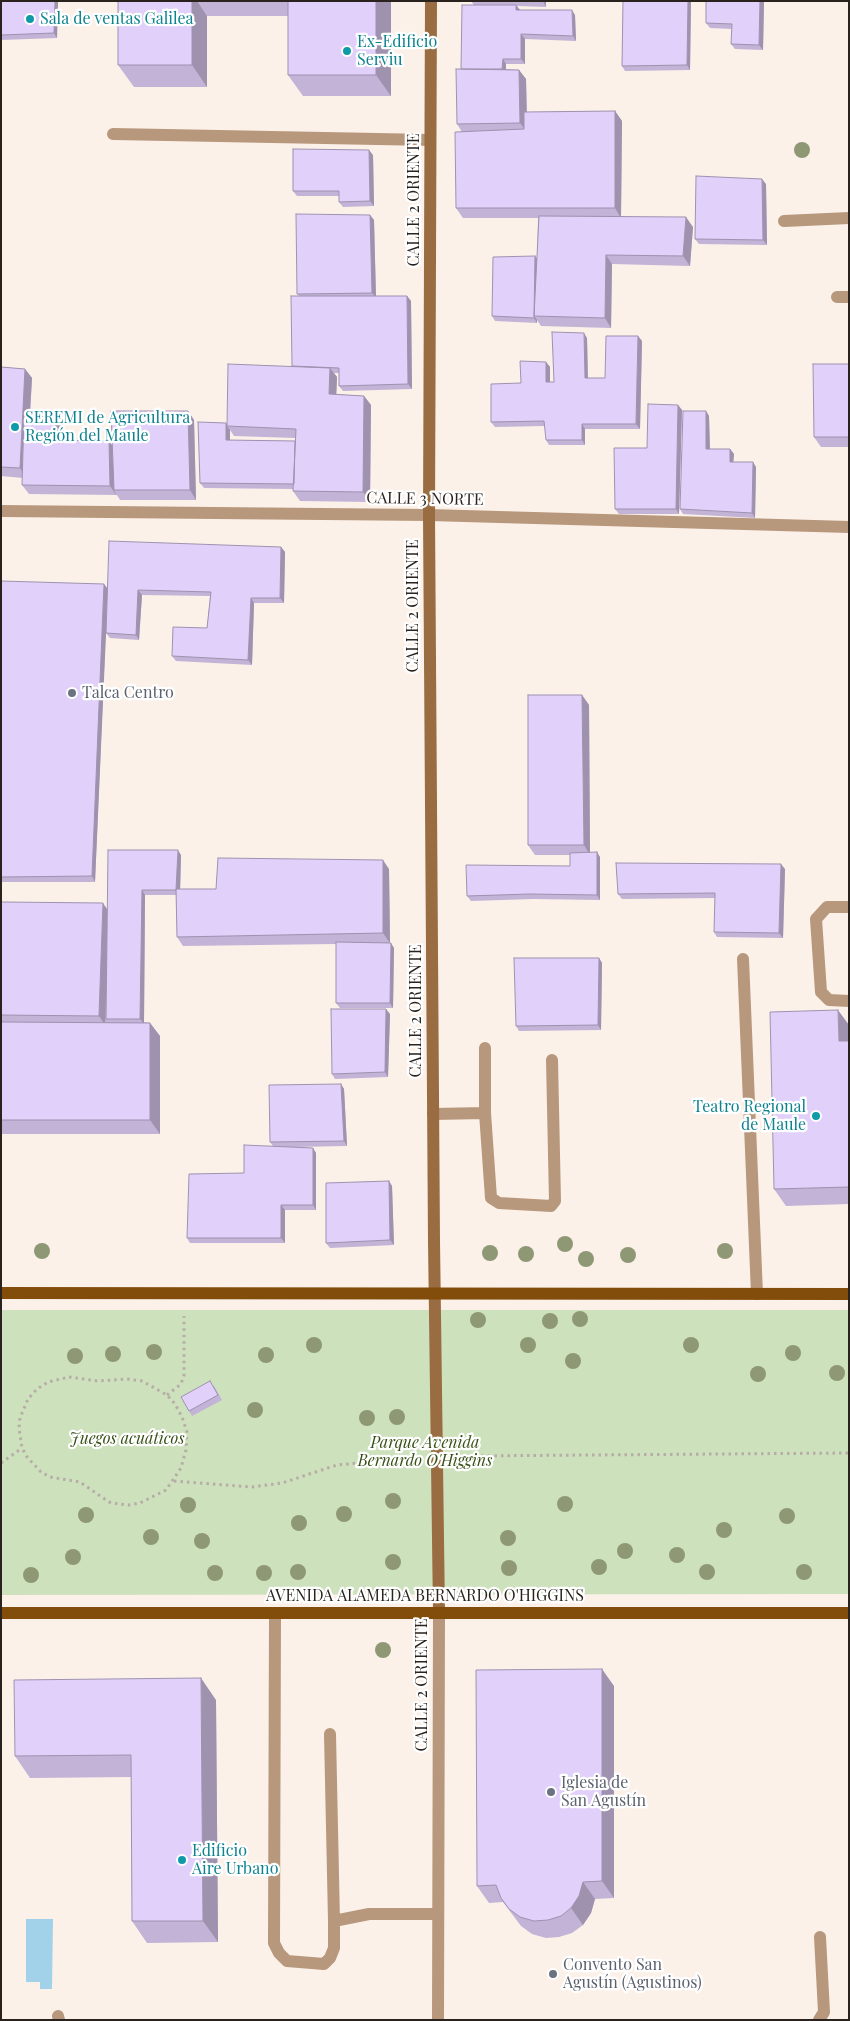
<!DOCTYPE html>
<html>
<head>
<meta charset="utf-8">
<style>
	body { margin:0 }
	#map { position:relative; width:850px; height:2021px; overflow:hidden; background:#fcf1e9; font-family:"Playfair Display",serif }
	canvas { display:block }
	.frame { position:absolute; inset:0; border:2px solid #29221d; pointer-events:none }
</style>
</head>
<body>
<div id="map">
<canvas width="850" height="2021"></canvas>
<div class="frame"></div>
</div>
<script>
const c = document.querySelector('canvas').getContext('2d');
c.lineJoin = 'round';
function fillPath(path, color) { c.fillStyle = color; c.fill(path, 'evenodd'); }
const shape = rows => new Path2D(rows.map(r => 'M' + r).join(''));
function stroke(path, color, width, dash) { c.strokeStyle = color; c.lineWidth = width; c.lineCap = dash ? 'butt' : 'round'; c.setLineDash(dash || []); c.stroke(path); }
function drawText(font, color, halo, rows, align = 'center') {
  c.font = font + ' "Playfair Display",serif'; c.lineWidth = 4.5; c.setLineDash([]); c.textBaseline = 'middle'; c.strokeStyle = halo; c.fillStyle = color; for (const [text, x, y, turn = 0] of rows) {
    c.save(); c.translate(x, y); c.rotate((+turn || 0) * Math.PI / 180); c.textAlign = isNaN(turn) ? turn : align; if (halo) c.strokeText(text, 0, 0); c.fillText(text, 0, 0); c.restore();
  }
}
fillPath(shape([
	[1,1310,849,1310,849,1594,1,1595]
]), '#cee1bd');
fillPath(shape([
	[26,1919,53,1919,52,1989,40,1989,40,1982,26,1982]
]), '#a2d1ea');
stroke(shape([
	[69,1377,98,1381,127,1379,142,1381,167,1395,175,1404,182,1417,187,1432,186,1450,181,1468,166,1490,140,1503,129,1505,118,1504,109,1502,80,1482,50,1477,41,1472,27,1457,22,1448,19,1428,20,1418,28,1399,37,1389,48,1382,69,1377],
	[167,1395,181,1384,184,1375,184,1316],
	[462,1456,849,1453],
	[1,1463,22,1448],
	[174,1481,252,1487,282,1483,337,1465,413,1458]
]), '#b6ada6', 3, [2.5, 4]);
stroke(shape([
	[113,134,430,140],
	[784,221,849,218],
	[837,297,849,297],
	[849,907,827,907,816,919,821,992,829,1000,849,1001],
	[743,959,757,1294],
	[485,1113,485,1048],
	[433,1114,485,1113,491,1198,499,1203,551,1206,555,1201,552,1060],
	[275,1613,274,1943,279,1953,287,1961,324,1964,330,1958,334,1948,334,1921,369,1914,438,1914],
	[330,1734,334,1921],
	[58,2016,59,2020],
	[819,2020,824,2012,820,1937]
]), '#b8987c', 12);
stroke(shape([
	[1,511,429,515,849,527],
	[438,2020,439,1613]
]), '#b8987c', 12);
stroke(shape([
	[431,1,429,515,434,1241,439,1613]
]), '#996c42', 12);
stroke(shape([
	[1,1293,849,1294],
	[1,1613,849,1613]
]), '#824c0a', 12);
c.fillStyle = '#8f9874';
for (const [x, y] of [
	[802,150],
	[565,1244],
	[42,1251],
	[725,1251],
	[490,1253],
	[526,1254],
	[628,1255],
	[586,1259],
	[580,1319],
	[478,1320],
	[550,1321],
	[314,1345],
	[528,1345],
	[691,1345],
	[154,1352],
	[793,1353],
	[113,1354],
	[266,1355],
	[75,1356],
	[573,1361],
	[837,1373],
	[758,1374],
	[255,1410],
	[397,1417],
	[367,1418],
	[393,1501],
	[565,1504],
	[188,1505],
	[344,1514],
	[86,1515],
	[787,1516],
	[299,1523],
	[724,1530],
	[151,1537],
	[508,1538],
	[202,1541],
	[625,1551],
	[677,1555],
	[73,1557],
	[393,1562],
	[599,1567],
	[509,1568],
	[298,1572],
	[707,1572],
	[804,1572],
	[215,1573],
	[264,1573],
	[31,1575],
	[383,1650]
]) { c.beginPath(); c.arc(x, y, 8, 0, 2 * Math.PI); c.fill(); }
fillPath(shape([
	[1,1,58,1,57,38,1,40],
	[118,1,391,1,391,96,303,96,288,75,288,16,207,16,207,87,134,87,118,65],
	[471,1,546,1,546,7,517,6,520,10,575,15,576,41,525,39,525,64,506,64,506,69,519,70,526,79,527,112,615,111,622,121,621,217,693,227,690,266,612,264,611,328,541,326,537,320,537,323,495,321,492,316,535,256,537,258,538,218,463,218,456,208,462,132,457,124,461,69,474,5],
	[623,1,691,1,690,70,625,71,622,66],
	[706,1,764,1,763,50,735,49,731,44,732,29,710,28,706,23],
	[373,155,374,206,343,207,339,202,339,196,297,196,293,191],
	[766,184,767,245,699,244,695,239],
	[370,215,374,220,376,296,407,296,411,301,412,389,343,391,339,386,339,373,334,373,337,377,336,394,364,396,371,405,370,502,300,501,293,491,293,489,204,488,200,483,227,424,292,366,299,296,297,294],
	[230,430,234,436,296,438,295,441,230,440],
	[638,336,642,341,640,429,585,429,585,445,549,445,546,440,545,426,495,427,491,422,521,383,546,362,550,367,550,382,554,382,587,338,588,378,605,378],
	[849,364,849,447,821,447,814,437],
	[1,367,25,369,32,378,30,416,63,427,62,440,109,441,112,445,188,411,194,420,196,500,120,500,117,495,29,494,22,485,23,478,1,476],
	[678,405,682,410,679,514,619,514,615,509,647,448],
	[706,411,709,416,710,449,730,449,734,454,733,462,756,467,755,518,683,514,680,509],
	[281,547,285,552,284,603,254,603,252,665,176,661,172,656,207,628,210,596,142,595,139,640,110,638,106,633,107,603,95,882,1,882,1,581,108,589],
	[582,695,589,705,590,852,600,857,600,900,533,899,471,901,467,896,570,866,570,855,535,855,528,845],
	[181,855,180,889,216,889,389,869,390,943,394,948,393,1008,340,1008,336,1003,336,944,183,946,177,937,176,895,145,895,144,1022,150,1023,160,1036,160,1134,1,1134,1,902,107,909],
	[785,869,783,938,717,937,714,932,715,898,622,899,618,894],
	[599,958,602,963,601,1030,519,1031,516,1026],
	[390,1014,388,1077,335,1079,332,1074],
	[849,1025,849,1204,786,1206,774,1189],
	[341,1084,344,1089,347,1146,294,1147,313,1148,316,1153,316,1210,285,1210,285,1243,190,1243,187,1238,244,1173,273,1146,270,1142],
	[389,1181,392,1186,394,1245,330,1248,326,1243],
	[214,1386,222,1400,192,1416,189,1411],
	[614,1686,614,1898,595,1899,591,1913,583,1925,572,1933,559,1937,546,1938,532,1934,521,1926,503,1902,489,1903,477,1886],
	[216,1700,218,1942,147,1943,132,1921,131,1777,30,1778,15,1756]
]), '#c2b3d7');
fillPath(shape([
	[55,1,58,1,57,38,54,33],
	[192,1,197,1,207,16,207,87,192,65],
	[376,1,391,1,391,96,376,75],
	[543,1,546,1,546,7],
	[688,1,691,1,690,70,687,65],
	[760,1,764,1,763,50,759,45],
	[516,5,520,10,516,10],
	[572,10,575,15,576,41,573,36],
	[521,34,525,39,525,64,521,59],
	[503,59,506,64,506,75,502,70],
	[519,70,526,79,527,132,520,123],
	[615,111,622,121,621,218,615,208],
	[369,150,373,155,374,206,370,201],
	[762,179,766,184,767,245,763,240],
	[370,215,374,220,376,298,372,293],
	[686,217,693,227,690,266,683,256],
	[606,255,612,264,611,328,605,318],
	[535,256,539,261,534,316,537,320,537,323,534,318],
	[407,296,411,301,412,389,408,384],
	[584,333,587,338,588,384,585,378],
	[638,336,642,341,640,429,636,424],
	[546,362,550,367,550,387,546,382],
	[330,368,337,377,336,404,329,394],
	[25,369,32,378,26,478,20,468],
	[364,396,371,405,370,502,363,492],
	[678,405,682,410,679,514,676,509],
	[188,411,194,420,196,500,190,490],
	[706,411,709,416,710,454,706,449],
	[56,417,63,427,62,449,55,440],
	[226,423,229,426,227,426,230,430,230,445,226,440],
	[582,424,585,429,585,445,582,440],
	[109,441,116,451,114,490,117,496,110,486],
	[730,449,734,454,733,467,730,462],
	[753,462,756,467,755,518,752,513],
	[281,547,285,552,284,603,280,598],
	[104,584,108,589,95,882,92,876],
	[138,590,142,595,139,640,136,635],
	[251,598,254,603,252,665,248,660],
	[582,695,589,705,590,855,584,845],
	[178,850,181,855,180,895,176,890],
	[597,852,600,857,600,900,597,895],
	[383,860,389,869,390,943,383,933],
	[781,864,785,869,783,938,779,933],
	[142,890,145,895,144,1024,140,1019],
	[103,903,109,912,105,1025,99,1016],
	[391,943,394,948,393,1008,390,1003],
	[599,958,602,963,601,1030,598,1025],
	[386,1009,390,1014,388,1077,385,1072],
	[838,1010,849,1025,849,1055,839,1041],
	[150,1023,160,1036,160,1134,150,1120],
	[341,1084,344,1089,347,1146,344,1141],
	[313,1148,316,1153,316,1210,313,1205],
	[389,1181,392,1186,394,1245,390,1240],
	[281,1205,285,1210,285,1243,281,1238],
	[602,1669,614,1686,614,1898,602,1881],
	[201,1678,216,1700,218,1942,203,1921],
	[583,1882,595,1899,591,1913,583,1925,571,1908]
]), '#9e92af');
const building = shape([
	[1,1,55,1,54,33,1,35,1,1],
	[118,1,192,1,192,65,118,65,118,1],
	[288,1,376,1,376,75,288,75,288,1],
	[623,1,688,1,687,65,622,66,623,1],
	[706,1,760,1,759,45,731,44,732,24,706,23,706,1],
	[462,5,516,5,516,10,572,10,573,36,521,34,521,59,503,59,502,69,461,69,462,5],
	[456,69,519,70,520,123,457,124,456,69],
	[615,111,615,208,456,208,455,132,524,129,524,112,615,111],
	[293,149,369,150,370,201,339,202,339,191,293,191,293,149],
	[696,176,762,179,763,240,695,239,696,176],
	[296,214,370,215,372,293,297,294,296,214],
	[539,216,686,217,683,256,606,255,605,318,534,316,539,216],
	[535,256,534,318,492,316,493,257,535,256],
	[291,296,407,296,408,384,339,386,339,368,292,366,291,296],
	[552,332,584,333,585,378,605,378,606,336,638,336,636,424,582,424,582,440,546,440,544,421,491,422,491,384,521,383,520,361,546,362,546,382,554,382,552,332],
	[228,364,330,368,329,394,364,396,363,492,293,491,296,429,227,426,228,364],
	[813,364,849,364,849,437,814,437,813,364],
	[1,367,25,369,20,468,1,467,1,367],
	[648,404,678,405,676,509,615,509,614,448,647,448,648,404],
	[111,411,188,411,190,490,114,490,111,411],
	[683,411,706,411,706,449,730,449,730,462,753,462,752,513,680,509,683,411],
	[24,416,56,417,55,440,109,441,110,486,22,485,24,416],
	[198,422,226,423,226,440,295,441,294,484,200,483,198,422],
	[109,541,281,547,280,598,251,598,248,660,172,656,173,627,207,628,211,592,138,590,136,635,106,633,109,541],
	[1,581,104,584,92,876,1,877,1,581],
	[528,695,582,695,584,845,528,845,528,695],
	[108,850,178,850,176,890,142,890,140,1019,106,1019,108,850],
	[597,852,597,895,530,894,467,896,466,865,570,866,570,853,597,852],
	[218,858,383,860,383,933,177,937,176,889,216,889,218,858],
	[616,863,781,864,779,933,714,932,715,893,618,894,616,863],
	[1,902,103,903,99,1016,1,1015,1,902],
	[336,942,391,943,390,1003,336,1003,336,942],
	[514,958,599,958,598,1025,516,1026,514,958],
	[331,1009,386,1009,385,1072,332,1074,331,1009],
	[838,1010,839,1041,849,1041,849,1187,774,1189,770,1012,838,1010],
	[1,1022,150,1023,150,1120,1,1120,1,1022],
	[341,1084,344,1141,270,1142,269,1085,341,1084],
	[244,1145,313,1148,313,1205,281,1205,281,1238,187,1238,189,1174,244,1173,244,1145],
	[389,1181,390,1240,326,1243,326,1183,389,1181],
	[210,1381,218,1395,189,1411,181,1397,210,1381],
	[602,1669,602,1881,583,1882,579,1896,571,1908,561,1916,548,1920,534,1921,520,1917,509,1909,501,1898,496,1885,477,1886,476,1670,602,1669],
	[201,1678,203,1921,132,1921,131,1755,15,1756,14,1680,201,1678]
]);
fillPath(building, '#e1d0fa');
stroke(building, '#9e92af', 1);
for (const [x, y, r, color] of [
	[30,19,5,"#0f9aa8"],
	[347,51,5,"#0f9aa8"],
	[15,427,5,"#0f9aa8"],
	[72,693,5,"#6b7280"],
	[816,1116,5,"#0f9aa8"],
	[551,1792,5,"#6b7280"],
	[182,1860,5,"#0f9aa8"],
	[553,1974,5,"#6b7280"]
]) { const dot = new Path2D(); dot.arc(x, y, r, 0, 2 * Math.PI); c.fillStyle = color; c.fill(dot); stroke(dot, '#fff', 2); }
drawText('16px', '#0d838f', '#fff', [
	["Sala de ventas Galilea",40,19],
	["Ex-Edificio",357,42],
	["Serviu",357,60],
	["SEREMI de Agricultura",25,418],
	["Región del Maule",25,436],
	["Teatro Regional",806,1107,"right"],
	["de Maule",806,1125,"right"],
	["Edificio",192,1851],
	["Aire Urbano",192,1869]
], 'left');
drawText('16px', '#29221d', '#fff', [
	["CALLE 2 ORIENTE",414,200,-90],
	["CALLE 3 NORTE",425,499,1],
	["CALLE 2 ORIENTE",413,606,-90],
	["CALLE 2 ORIENTE",416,1011,-90],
	["AVENIDA ALAMEDA BERNARDO O'HIGGINS",425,1596],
	["CALLE 2 ORIENTE",422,1685,-90]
]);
drawText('16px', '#5b616d', '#fff', [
	["Talca Centro",82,693],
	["Iglesia de",561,1783],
	["San Agustín",561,1801],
	["Convento San",563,1965],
	["Agustín (Agustinos)",563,1983]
], 'left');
drawText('italic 16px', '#364f14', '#fff', [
	["Juegos acuáticos",127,1439],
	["Parque Avenida",425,1443],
	["Bernardo O'Higgins",425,1461]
]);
</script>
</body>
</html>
